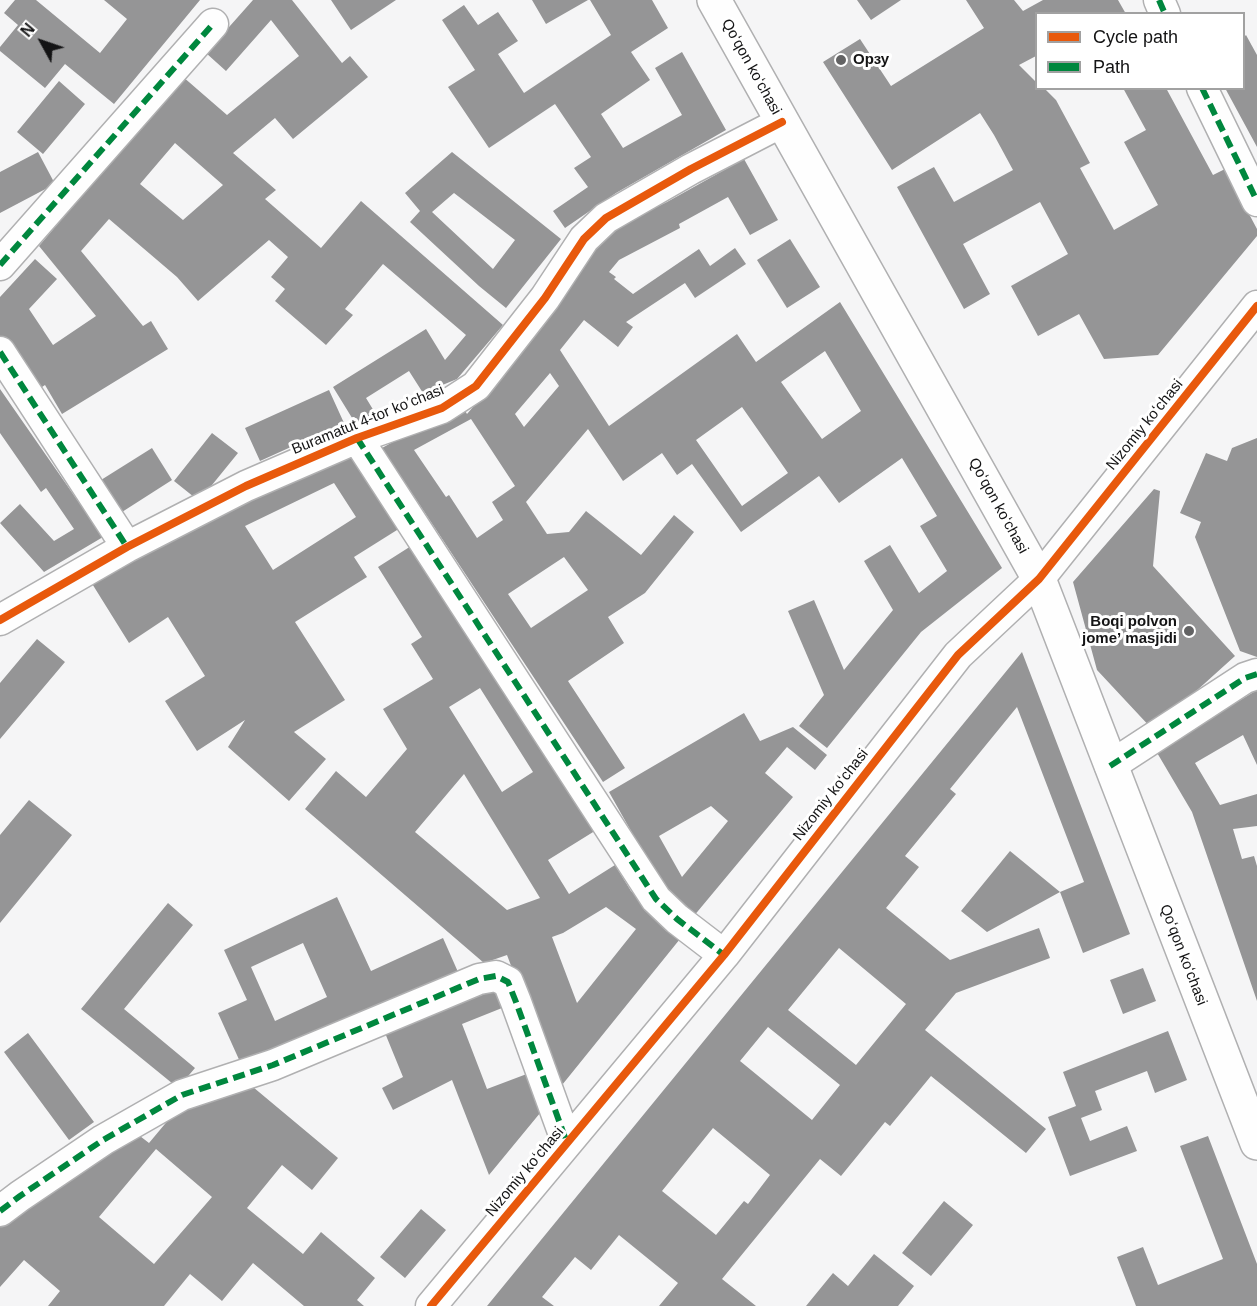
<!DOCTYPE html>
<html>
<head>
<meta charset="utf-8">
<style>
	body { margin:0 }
	#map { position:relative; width:1257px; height:1306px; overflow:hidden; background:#f5f5f6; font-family:Arial,sans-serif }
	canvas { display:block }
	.legend { position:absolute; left:1035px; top:12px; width:210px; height:78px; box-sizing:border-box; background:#fff; border:2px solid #a1a1a1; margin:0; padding:8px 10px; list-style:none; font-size:18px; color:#141415 }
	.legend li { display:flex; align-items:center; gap:12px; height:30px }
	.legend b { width:30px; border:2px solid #a1a1a1 }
	.north { position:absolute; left:12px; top:12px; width:60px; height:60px; -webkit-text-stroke:4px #fff; paint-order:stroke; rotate:310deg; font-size:16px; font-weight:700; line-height:24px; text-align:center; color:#141415 }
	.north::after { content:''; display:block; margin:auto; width:21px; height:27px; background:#141415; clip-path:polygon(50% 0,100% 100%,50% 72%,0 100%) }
</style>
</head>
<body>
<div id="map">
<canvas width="1257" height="1306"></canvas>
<ul class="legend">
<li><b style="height:8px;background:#e8590c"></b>Cycle path</li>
<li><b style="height:8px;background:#00873e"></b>Path</li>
</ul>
<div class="north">N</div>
</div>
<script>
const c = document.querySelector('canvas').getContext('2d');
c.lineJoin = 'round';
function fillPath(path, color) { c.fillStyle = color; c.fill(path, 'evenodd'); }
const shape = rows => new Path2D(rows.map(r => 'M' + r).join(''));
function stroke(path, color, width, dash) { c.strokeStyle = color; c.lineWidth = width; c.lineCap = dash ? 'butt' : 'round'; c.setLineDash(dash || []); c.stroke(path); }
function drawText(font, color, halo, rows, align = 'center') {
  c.font = font + ' Arial,sans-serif'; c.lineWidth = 6; c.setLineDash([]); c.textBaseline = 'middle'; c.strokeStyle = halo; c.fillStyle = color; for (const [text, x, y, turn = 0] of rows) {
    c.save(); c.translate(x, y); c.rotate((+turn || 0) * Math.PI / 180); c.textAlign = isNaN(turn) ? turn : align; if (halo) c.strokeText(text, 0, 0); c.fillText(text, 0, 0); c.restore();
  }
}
fillPath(shape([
	[15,0,36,0,100,53,127,19,104,0,200,0,114,104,65,64,45,88,0,51,0,47,18,25,4,13],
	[253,0,292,0,342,63,350,56,368,77,293,139,275,118,233,153,276,190,265,199,321,248,361,201,503,325,457,379,423,393,409,371,366,398,377,416,357,426,333,387,426,329,445,360,466,335,383,264,345,309,353,315,326,345,275,301,285,289,271,277,288,257,269,240,198,301,177,277,109,219,81,251,143,326,151,321,168,349,62,414,45,385,36,391,0,337,0,297,35,259,57,279,29,309,53,345,96,316,39,246,182,76,227,115,299,56,271,20,226,71,206,53],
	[175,143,223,185,183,220,140,184],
	[331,0,396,0,351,30],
	[532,0,588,0,546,24],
	[590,0,652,0,668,28,631,52,650,80,601,114,623,148,682,115,655,68,682,52,726,130,616,193,565,228,553,211,588,187,574,168,591,157,555,104,489,148,448,87,475,70,442,20,464,5,478,25,498,12,518,41,498,54,524,93,611,35],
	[857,0,901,0,871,20],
	[966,0,1014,0,1023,11,1043,0,1118,0,1126,14,1036,14,1036,56,1019,65,1036,82,1036,88,1044,88,1056,100,1090,163,1080,168,1114,230,1158,205,1124,142,1146,130,1123,88,1166,88,1213,175,1225,169,1257,229,1257,236,1158,355,1104,359,1079,314,1038,336,1011,286,1068,254,1040,202,963,244,990,294,964,309,897,187,934,167,954,202,1013,170,994,135,980,113,892,170,823,62,860,39,891,86,984,28],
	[1246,35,1257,55,1257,147,1225,88,1244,88,1244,37],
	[59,81,85,104,43,154,17,132],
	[38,152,55,184,0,213,0,172],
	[452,152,561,239,506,308,479,286,410,222,420,211,405,193],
	[454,193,515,240,493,269,432,212],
	[744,159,778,220,750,235,728,197,679,224,680,228,619,260,609,272,616,277,614,279,633,294,699,249,710,266,735,248,746,264,695,298,685,283,626,322,633,327,618,347,584,320,560,350,609,426,737,334,756,362,840,302,1002,568,921,632,827,748,799,726,824,695,788,611,814,600,844,670,893,610,864,561,890,545,919,593,947,571,920,526,937,516,902,458,839,503,819,476,741,532,692,464,677,475,662,453,623,481,588,429,526,502,547,534,569,532,586,511,641,555,674,515,694,532,645,593,608,617,624,643,568,681,625,768,603,782,382,448,461,404,467,414,529,342,604,232,667,202],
	[825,351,861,411,822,439,781,382],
	[550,373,559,386,524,427,515,414],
	[742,407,788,473,742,506,696,440],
	[471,419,515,486,492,502,503,520,477,538,449,495,446,497,414,450],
	[564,557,588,590,531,628,508,594],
	[790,239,820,287,787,308,757,260],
	[0,389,103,537,44,572,0,523,20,504,54,541,74,529,46,488,41,492,0,433],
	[329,390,344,423,260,461,245,428],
	[212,433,238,453,199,501,174,481],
	[1257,438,1257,657,1240,651,1195,537,1201,522,1180,513,1206,453,1227,461,1232,448],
	[354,444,405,525,354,557,367,577,295,622,345,700,294,732,326,759,289,801,228,747,245,720,197,751,165,701,205,676,168,617,129,643,91,582],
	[334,483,356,517,273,570,245,526],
	[152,448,172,480,122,512,101,480],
	[1154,489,1160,491,1153,566,1235,656,1153,730,1097,670,1073,582],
	[419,541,598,829,548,860,569,894,615,865,631,891,684,934,558,1090,507,955,484,963,305,809,336,771,366,797,407,749,383,709,433,679,411,644,422,637,378,567],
	[480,688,533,772,502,792,449,707],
	[464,774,540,898,507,910,415,832],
	[606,907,636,929,577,1003,552,937,563,933],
	[37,639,65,662,0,739,0,683],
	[1022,652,1130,934,1083,953,1060,892,1084,882,1017,707,950,789,956,794,905,856,919,867,886,908,950,960,1039,928,1050,958,956,993,925,1030,1046,1129,1026,1153,931,1076,890,1126,885,1122,841,1176,820,1159,722,1279,756,1306,659,1306,678,1283,619,1235,591,1270,575,1257,542,1297,554,1306,487,1306],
	[839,948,906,1004,856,1065,788,1010],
	[768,1027,840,1085,812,1120,740,1061],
	[713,1128,770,1175,748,1204,744,1201,716,1235,662,1191],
	[1257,690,1257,765,1243,735,1195,763,1220,805,1257,794,1257,826,1233,829,1242,859,1254,856,1257,866,1257,1001,1192,812,1156,751],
	[744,713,760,741,793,727,827,755,815,770,787,747,765,773,793,797,693,917,667,895,609,792],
	[711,806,728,821,682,877,659,836],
	[29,800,72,835,0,923,0,835],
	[1010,851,1060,892,987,932,961,911],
	[337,897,371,971,443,938,458,972,241,1064,218,1013,247,1000,224,950],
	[303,943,327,997,275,1021,251,967],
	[168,903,193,925,124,1009,195,1068,178,1088,81,1009],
	[1143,968,1156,1001,1123,1014,1110,980],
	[500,988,507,1006,462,1024,487,1089,532,1072,545,1107,489,1175,452,1080,393,1110,382,1088,403,1077,385,1033],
	[1168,1031,1187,1080,1155,1093,1147,1071,1095,1091,1102,1110,1081,1118,1090,1141,1127,1126,1137,1151,1070,1176,1048,1117,1076,1106,1063,1072],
	[28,1033,94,1122,69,1140,4,1052],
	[247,1082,338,1158,312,1190,282,1165,247,1208,303,1254,321,1232,375,1278,357,1300,364,1306,304,1306,253,1263,222,1301,190,1274,164,1306,48,1306,60,1291,24,1260,0,1287,0,1225,136,1133,149,1143,185,1100],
	[156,1149,212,1197,154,1264,99,1217],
	[1208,1136,1257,1264,1257,1306,1136,1306,1117,1257,1143,1247,1158,1285,1223,1259,1180,1146],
	[944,1201,973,1225,931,1276,902,1253],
	[421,1209,446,1230,405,1278,380,1257],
	[874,1254,914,1286,898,1306,806,1306,833,1273,848,1286]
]), '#959596');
const minor = shape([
	[1159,0,1165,14],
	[1202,88,1257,201],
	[0,265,213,24],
	[0,352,127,547],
	[357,438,656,899,677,919,724,955],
	[0,620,127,547,246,486,357,438,442,408,476,386,545,298,584,239,606,218,691,169,782,122],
	[1110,766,1245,678,1257,674],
	[0,1211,20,1196,103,1140,182,1095,273,1065,479,979,496,976,508,982,516,1002,567,1143],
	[431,1306,724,955,958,655,1039,579,1257,306]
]);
const secondary = shape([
	[714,0,1039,579,1257,1143]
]);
stroke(minor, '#b0b0b1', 33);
stroke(secondary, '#b0b0b1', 36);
stroke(minor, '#fefefe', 30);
stroke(secondary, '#fefefe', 33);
stroke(shape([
	[1159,0,1165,14],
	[1202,88,1257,201],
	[0,265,213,24],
	[0,352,127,547],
	[357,438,656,899,677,919,724,955],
	[1110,766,1245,678,1257,674],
	[0,1211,20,1196,103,1140,182,1095,273,1065,479,979,496,976,508,982,516,1002,567,1143]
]), '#00873e', 6, [12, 6]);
stroke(shape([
	[0,620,127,547,246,486,357,438,442,408,476,386,545,298,584,239,606,218,691,169,782,122],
	[431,1306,724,955,958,655,1039,579,1257,306]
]), '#e8590c', 8);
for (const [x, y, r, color] of [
	[841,60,6,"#636364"],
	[1189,631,6,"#636364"]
]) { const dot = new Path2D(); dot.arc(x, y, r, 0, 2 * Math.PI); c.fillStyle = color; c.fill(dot); stroke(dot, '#fff', 2); }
drawText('bold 15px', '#141415', '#fff', [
	["Орзу",853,60],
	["Boqi polvon",1177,622,"right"],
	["jome’ masjidi",1177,639,"right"]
], 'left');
drawText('15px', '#141415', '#fff', [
	["Qoʻqon koʻchasi",751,67,61],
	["Buramatut 4-tor koʼchasi",368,420,-22],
	["Nizomiy koʻchasi",1145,425,-51],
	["Qoʻqon koʻchasi",998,506,61],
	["Nizomiy koʻchasi",831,795,-52],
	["Qoʻqon koʻchasi",1183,955,69],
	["Nizomiy koʻchasi",525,1172,-50]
]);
</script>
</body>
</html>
